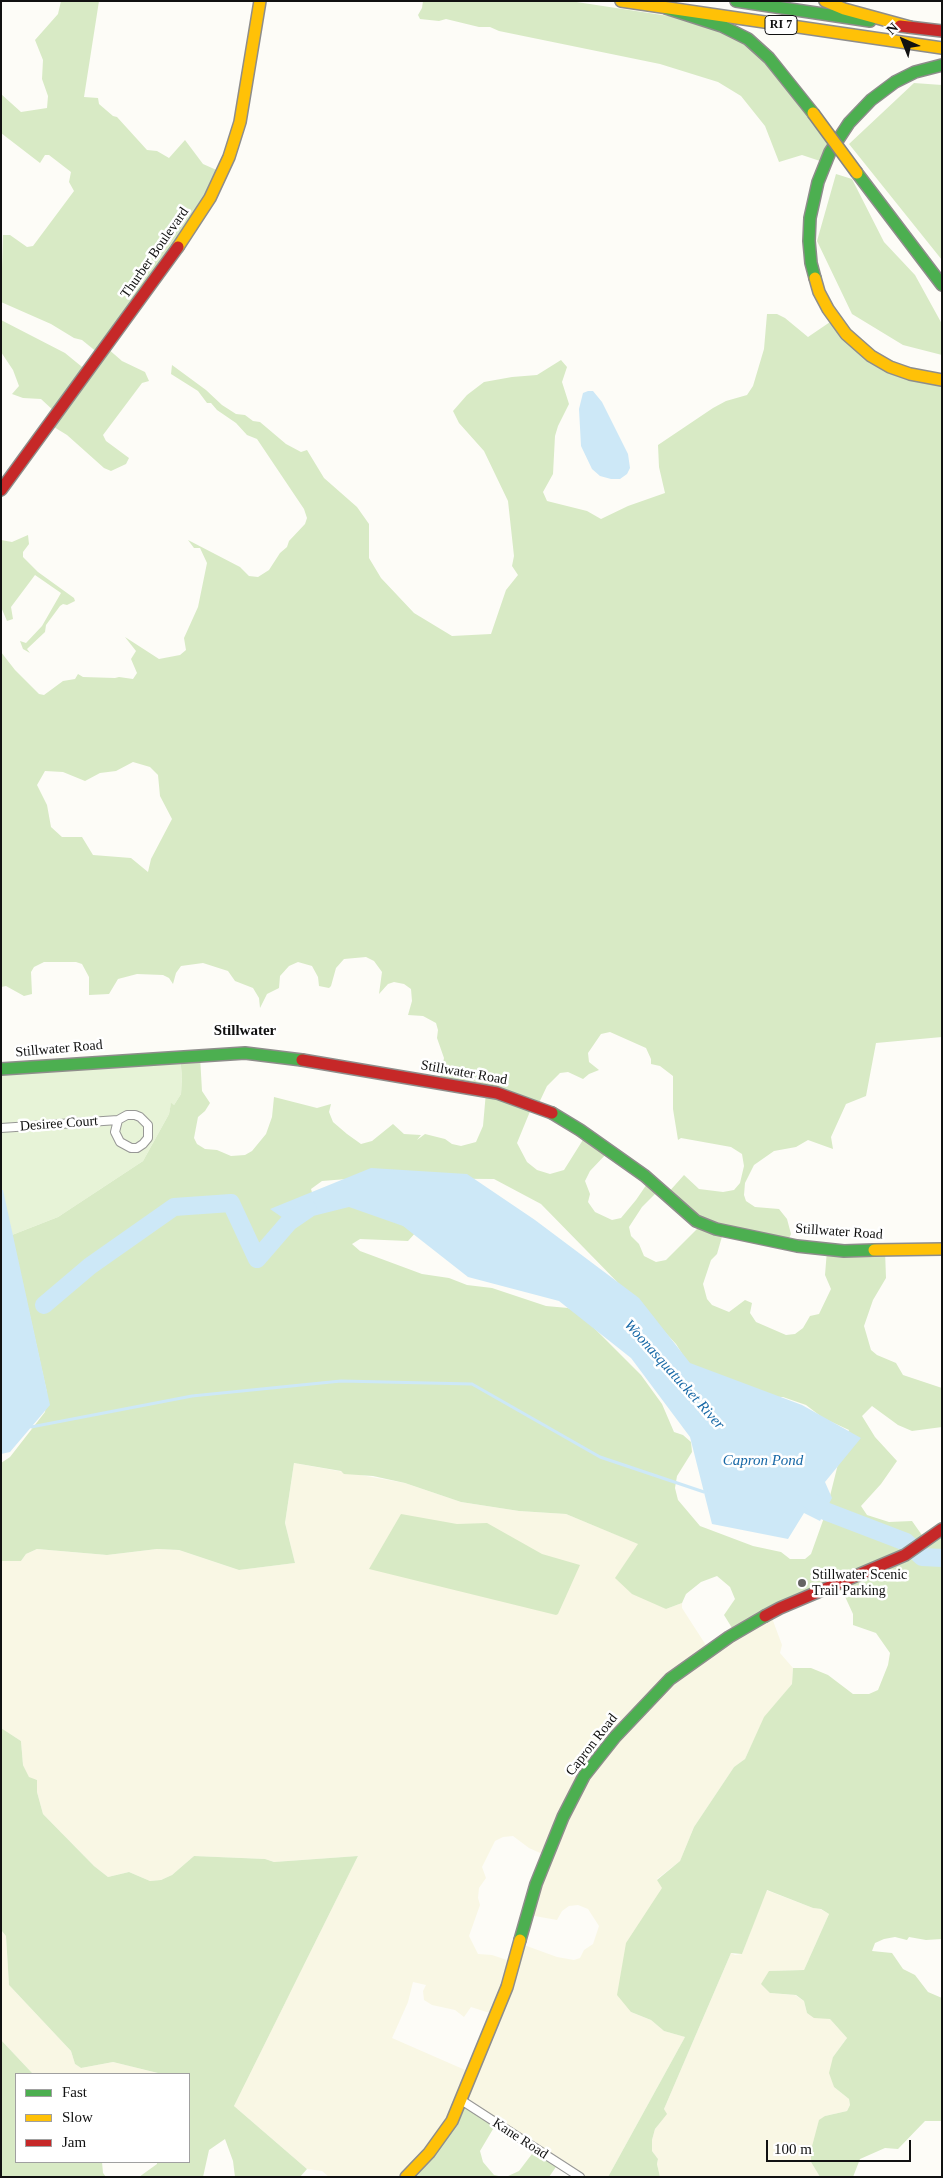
<!DOCTYPE html>
<html>
<head>
<meta charset="utf-8">
<style>
	body { margin:0 }
	#map { position:relative; width:943px; height:2178px; overflow:hidden; background:#fdfcf7; font-family:"Times New Roman",serif }
	canvas { display:block }
	.frame { position:absolute; inset:0; border:2px solid #111; pointer-events:none }
	.legend { position:absolute; left:15px; top:2073px; width:175px; height:90px; box-sizing:border-box; background:#fff; border:1px solid #a0a0a0; margin:0; padding:6px 9px; list-style:none; font-size:15px; color:#111 }
	.legend li { display:flex; align-items:center; gap:10px; height:25px }
	.legend b { width:25px; border:1px solid #a0a0a0 }
	.north { position:absolute; left:878px; top:15px; width:50px; height:50px; -webkit-text-stroke:4px #fff; paint-order:stroke; rotate:316deg; font-size:14px; font-weight:700; line-height:20px; text-align:center; color:#111 }
	.north::after { content:''; display:block; margin:auto; width:18px; height:22px; background:#111; clip-path:polygon(50% 0,100% 100%,50% 72%,0 100%) }
	.scale { position:absolute; left:766px; top:2140px; width:145px; height:22px; box-sizing:border-box; border:2px solid #111; border-top:0; padding-left:6px; font-size:15px; line-height:18px; white-space:nowrap; color:#111; -webkit-text-stroke:4px #fff; paint-order:stroke }
</style>
</head>
<body>
<div id="map">
<canvas width="943" height="2178"></canvas>
<div class="frame"></div>
<ul class="legend">
<li><b style="height:6px;background:#4caf50"></b>Fast</li>
<li><b style="height:6px;background:#ffc107"></b>Slow</li>
<li><b style="height:6px;background:#c62828"></b>Jam</li>
</ul>
<div class="north">N</div>
<div class="scale">100 m</div>
</div>
<script>
const c = document.querySelector('canvas').getContext('2d');
c.lineJoin = 'round';
function fillPath(path, color) { c.fillStyle = color; c.fill(path, 'evenodd'); }
const shape = rows => new Path2D(rows.map(r => 'M' + r).join(''));
function stroke(path, color, width, dash) { c.strokeStyle = color; c.lineWidth = width; c.lineCap = dash ? 'butt' : 'round'; c.setLineDash(dash || []); c.stroke(path); }
function drawText(font, color, halo, rows, align = 'center') {
  c.font = font + ' "Times New Roman",serif'; c.lineWidth = 5; c.setLineDash([]); c.textBaseline = 'middle'; c.strokeStyle = halo; c.fillStyle = color; for (const [text, x, y, turn = 0] of rows) {
    c.save(); c.translate(x, y); c.rotate((+turn || 0) * Math.PI / 180); c.textAlign = isNaN(turn) ? turn : align; if (halo) c.strokeText(text, 0, 0); c.fillText(text, 0, 0); c.restore();
  }
}
fillPath(shape([
	[294,1463,405,1483,461,1502,519,1511,566,1514,639,1544,616,1578,666,1609,682,1603,682,1608,711,1653,772,1618,782,1645,780,1653,793,1668,792,1684,765,1717,745,1759,734,1767,694,1827,680,1861,657,1879,663,1887,631,2012,651,2020,664,2031,685,2037,608,2177,580,2177,498,2124,457,2109,404,2177,329,2177,322,2171,307,2169,234,2106,358,1856,274,1862,265,1859,194,1856,172,1875,161,1880,150,1881,129,1872,108,1877,94,1866,43,1814,37,1792,37,1780,29,1778,23,1765,21,1741,1,1728,1,1561,21,1561,26,1554,37,1549,107,1555,157,1549,179,1550,239,1570,295,1563,285,1523],
	[513,1836,529,1848,547,1856,529,1915,557,1920,562,1911,569,1906,578,1905,588,1909,599,1926,593,1944,584,1950,580,1958,574,1960,557,1957,524,1945,516,1963,492,1955,478,1954,469,1936,480,1905,478,1898,479,1888,486,1878,482,1867,495,1841,503,1837],
	[413,1982,426,1985,423,1991,424,2000,432,2005,455,2010,464,2017,471,2007,499,2016,497,2027,476,2069,472,2073,392,2038,408,2002],
	[766,1890,813,1908,820,1909,829,1914,804,1970,769,1971,770,1993,795,1995,804,2001,807,2013,830,2019,847,2038,833,2057,834,2087,849,2099,850,2105,847,2111,825,2116,811,2162,820,2177,660,2177,657,2164,658,2159,652,2151,652,2140,655,2129,666,2114,664,2109,731,1953,735,1955,742,1954],
	[1,1930,6,1936,9,1985,71,2051,75,2064,81,2068,113,2062,162,2074,33,2074,1,2040]
]), '#f9f7e4');
fillPath(shape([
	[180,1056,182,1077,181,1094,174,1105,171,1104,169,1114,143,1161,58,1217,12,1235,1,1215,1,1068]
]), '#e7f3d7');
fillPath(shape([
	[61,1,99,1,84,97,98,98,99,104,113,116,117,117,147,150,157,151,169,158,185,140,203,164,221,172,216,185,107,348,122,361,145,372,149,381,142,383,103,435,106,441,129,458,126,464,111,471,104,468,67,435,49,424,55,412,41,399,23,398,12,394,19,386,13,370,1,352,1,320,65,353,87,371,98,353,82,340,74,338,51,324,1,302,3,235,10,235,27,247,33,246,74,191,69,182,71,172,49,155,45,155,40,163,1,133,1,94,21,112,47,108,48,96,42,79,43,60,35,40,58,14],
	[423,1,570,1,695,20,762,52,835,145,826,163,802,155,779,162,765,126,741,96,718,82,660,64,499,31,490,27,479,27,446,19,439,21,420,19,418,15,422,8],
	[914,83,942,85,942,260,849,144],
	[836,174,852,179,884,242,915,275,942,324,942,355,903,345,852,314,817,241],
	[767,314,777,314,785,318,808,337,833,320,854,344,942,382,942,1037,876,1043,866,1096,846,1104,831,1137,833,1149,808,1140,796,1147,774,1151,754,1165,745,1183,744,1195,746,1201,755,1207,779,1209,787,1219,791,1234,787,1243,723,1233,717,1254,711,1260,703,1284,707,1299,712,1305,729,1312,745,1300,752,1303,750,1313,756,1322,786,1335,795,1334,803,1328,810,1316,819,1314,831,1289,825,1275,827,1250,885,1250,886,1278,873,1300,864,1326,871,1350,877,1355,896,1363,903,1375,942,1388,942,1427,912,1431,898,1425,872,1406,862,1416,875,1437,897,1461,881,1484,861,1506,867,1515,889,1522,912,1521,924,1538,942,1527,942,1939,926,1940,909,1937,907,1940,895,1937,884,1939,875,1943,872,1951,892,1953,903,1969,915,1975,928,1992,942,1998,942,2121,925,2121,898,2149,885,2148,860,2159,853,2177,820,2177,811,2162,811,2150,819,2120,825,2116,847,2111,850,2105,849,2099,834,2087,829,2073,833,2057,847,2038,830,2019,814,2018,807,2013,804,2001,796,1995,770,1993,761,1984,769,1971,804,1970,829,1914,821,1909,813,1908,767,1890,742,1954,731,1953,664,2109,667,2114,655,2129,652,2140,652,2151,658,2159,657,2164,660,2177,608,2177,685,2037,664,2031,651,2020,631,2012,617,1995,626,1943,662,1888,657,1880,680,1861,694,1827,734,1767,745,1759,764,1717,792,1684,793,1668,811,1668,828,1675,853,1694,869,1694,878,1690,888,1665,890,1653,876,1633,853,1625,853,1614,842,1590,796,1605,737,1636,724,1615,735,1599,730,1587,717,1576,701,1582,686,1594,682,1603,666,1609,632,1594,615,1578,638,1544,566,1514,519,1511,461,1502,405,1483,373,1476,344,1474,341,1471,294,1463,285,1523,295,1563,239,1570,179,1550,157,1549,107,1555,37,1549,26,1554,21,1561,1,1561,1,1463,10,1457,45,1412,47,1393,12,1235,58,1217,143,1161,169,1114,171,1103,174,1105,181,1094,182,1077,180,1056,200,1056,202,1091,210,1103,205,1111,198,1117,194,1138,197,1144,205,1149,217,1150,231,1156,245,1155,252,1151,266,1134,272,1117,274,1097,317,1108,331,1104,329,1112,333,1122,347,1134,361,1144,372,1141,393,1124,404,1134,421,1135,417,1140,425,1134,445,1139,452,1144,461,1146,476,1142,483,1126,486,1092,439,1083,444,1058,437,1038,438,1030,436,1023,423,1016,408,1015,412,1001,411,989,404,984,394,982,388,984,379,994,382,972,374,961,366,957,344,959,336,968,331,986,329,988,319,986,318,977,312,966,298,962,289,966,280,976,279,988,267,994,260,1008,259,998,253,988,235,981,228,971,203,963,181,966,176,973,173,984,169,978,163,975,137,974,118,979,109,994,89,995,89,977,82,964,76,962,44,962,34,967,31,972,32,994,24,996,6,986,1,987,1,652,15,670,39,694,44,695,63,681,75,679,78,674,83,677,115,678,119,677,133,679,137,673,131,659,136,651,125,637,159,659,180,655,186,650,184,638,198,607,207,563,200,548,194,548,188,540,240,567,249,576,258,577,269,570,280,553,287,547,289,541,305,524,307,518,304,509,257,439,247,435,236,423,217,410,211,403,207,403,198,391,171,374,172,365,206,390,222,405,236,414,245,415,253,421,260,422,286,444,301,452,307,450,324,478,357,507,369,524,369,558,381,578,414,613,452,636,491,634,506,590,518,575,512,566,514,556,508,501,484,451,459,423,453,411,467,395,484,382,512,377,537,375,561,360,567,367,562,382,569,404,558,426,555,436,553,474,543,492,547,501,587,511,601,519,628,506,665,493,659,467,658,445,713,408,726,401,747,395,753,386,764,349],
	[133,762,150,767,158,775,160,796,172,819,151,859,148,872,131,858,93,855,82,837,62,837,51,827,47,805,37,785,45,771,63,772,85,781,100,773,116,771],
	[610,1032,646,1048,651,1059,651,1064,660,1066,673,1076,673,1109,678,1140,681,1138,731,1147,742,1154,744,1166,740,1183,734,1190,723,1192,699,1189,684,1175,667,1194,701,1225,666,1260,656,1262,644,1256,639,1244,631,1236,629,1227,642,1207,660,1189,649,1181,636,1200,621,1218,612,1220,595,1212,588,1202,590,1194,585,1181,590,1171,608,1152,586,1135,564,1170,550,1174,537,1170,527,1162,517,1143,531,1109,538,1105,547,1086,560,1073,568,1072,583,1079,589,1074,599,1070,589,1062,588,1053,601,1034],
	[359,1178,494,1179,541,1204,631,1296,676,1344,686,1360,703,1395,783,1397,806,1405,823,1418,849,1430,844,1440,826,1512,811,1554,805,1559,790,1559,781,1552,753,1546,700,1526,678,1500,675,1488,677,1476,692,1452,691,1442,683,1435,674,1432,662,1404,641,1375,580,1314,568,1308,546,1306,492,1288,467,1285,449,1278,422,1274,360,1251,352,1244,360,1239,408,1241,417,1231,367,1211,313,1196,311,1189,322,1181],
	[28,535,29,544,23,552,23,557,38,572,74,598,75,601,67,605,63,604,60,606,46,625,45,632,27,649,30,653,23,649,20,641,26,643,42,626,61,593,35,575,11,607,13,619,7,621,1,607,1,540,12,542],
	[401,1514,457,1524,487,1523,542,1554,580,1565,558,1614,556,1615,369,1569],
	[1,1728,21,1741,23,1765,29,1777,37,1780,37,1792,43,1814,94,1866,108,1877,129,1872,150,1881,161,1880,172,1875,194,1856,265,1859,274,1862,358,1856,234,2106,307,2169,300,2177,235,2177,233,2161,225,2139,209,2150,203,2177,139,2177,157,2164,157,2162,189,2162,189,2074,162,2074,113,2062,81,2068,75,2064,71,2051,9,1985,6,1936,1,1930],
	[1,2040,33,2074,16,2074,16,2162,102,2162,103,2173,106,2177,1,2177],
	[460,2102,496,2124,480,2151,483,2162,494,2175,503,2177,404,2177,430,2149],
	[535,2150,558,2164,549,2177,506,2177,519,2171]
]), '#d8eac5');
fillPath(shape([
	[588,391,593,391,602,402,628,454,630,468,627,474,620,479,611,479,600,476,592,469,581,446,579,409,583,393],
	[371,1168,467,1174,535,1220,639,1298,690,1363,802,1405,861,1438,825,1482,832,1498,820,1521,804,1513,788,1539,712,1524,690,1437,631,1358,559,1301,468,1277,403,1226,349,1207,289,1222,270,1209],
	[1,1190,3,1190,50,1405,10,1452,1,1454]
]), '#cde8f7');
stroke(shape([
	[30,1426,31,1427,192,1396,341,1381,472,1384,600,1457,704,1492,706,1491]
]), '#cde8f7', 3);
stroke(shape([
	[44,1305,90,1266,174,1207,231,1203,257,1259,289,1222,308,1209],
	[807,1498,825,1511,906,1542,922,1557,942,1558]
]), '#cde8f7', 18);
const street = shape([
	[1,1128,118,1120,127,1115,135,1115,140,1117,148,1125,148,1138,143,1144,137,1148,131,1148,120,1142,115,1132,118,1120],
	[461,2100,580,2177]
]);
const fast = shape([
	[736,1,870,21],
	[666,8,722,26,748,39,769,58,813,113],
	[857,173,942,285],
	[815,278,811,263,809,241,810,218,818,182,830,152,849,123,871,100,895,82,915,72,942,65],
	[1,1069,245,1053,302,1060],
	[552,1113,580,1130,645,1176,696,1221,716,1229,797,1246,844,1251,874,1250],
	[520,1940,536,1884,563,1817,584,1776,615,1737,670,1679,729,1637,765,1616]
]);
const slow = shape([
	[621,1,942,48],
	[825,1,844,9,910,27],
	[178,247,210,198,229,157,240,122,260,1],
	[815,278,819,292,828,309,846,334,871,356,890,367,910,374,942,380],
	[874,1250,942,1249],
	[406,2177,429,2153,452,2121,507,1987,520,1940]
]);
const jam = shape([
	[900,26,942,31],
	[1,490,178,247],
	[302,1060,497,1093,552,1113],
	[765,1616,780,1608,905,1555,942,1529]
]);
stroke(street, '#979795', 10);
stroke(fast, '#8e8d8b', 14);
stroke(slow, '#8e8d8b', 14);
stroke(jam, '#8e8d8b', 14);
stroke(street, '#fffffe', 8);
stroke(fast, '#4caf50', 11);
stroke(slow, '#ffc107', 11);
stroke(jam, '#c62828', 11);
const slowBridge = shape([
	[813,113,857,173]
]);
stroke(slowBridge, '#858482', 14, []);
stroke(slowBridge, '#ffc107', 11);
for (const [x, y, r, color] of [
	[802,1583,5,"#646362"]
]) { const dot = new Path2D(); dot.arc(x, y, r, 0, 2 * Math.PI); c.fillStyle = color; c.fill(dot); stroke(dot, '#fff', 2); }
for (const [x, y, w] of [
	[781,25,32]
]) { const box = new Path2D(); box.roundRect(x - w / 2, y - 9.5, w, 19, 4); c.fillStyle = '#fff'; c.fill(box); stroke(box, '#111', 1); }
drawText('bold 12px', '#111', null, [
	["RI 7",781,25]
]);
drawText('14px', '#111', '#fff', [
	["Thurber Boulevard",155,253,-55],
	["Stillwater Road",59,1049,-5],
	["Stillwater Road",464,1073,10],
	["Desiree Court",59,1124,-4],
	["Stillwater Road",839,1232,4],
	["Capron Road",592,1745,-52],
	["Kane Road",520,2139,33]
]);
drawText('14px', '#111', '#fff', [
	["Stillwater Scenic",812,1575],
	["Trail Parking",812,1591]
], 'left');
drawText('bold 15px', '#111', '#fff', [
	["Stillwater",245,1031]
]);
drawText('italic 15px', '#1768a6', '#fff', [
	["Woonasquatucket River",674,1375,48],
	["Capron Pond",763,1461]
]);
</script>
</body>
</html>
